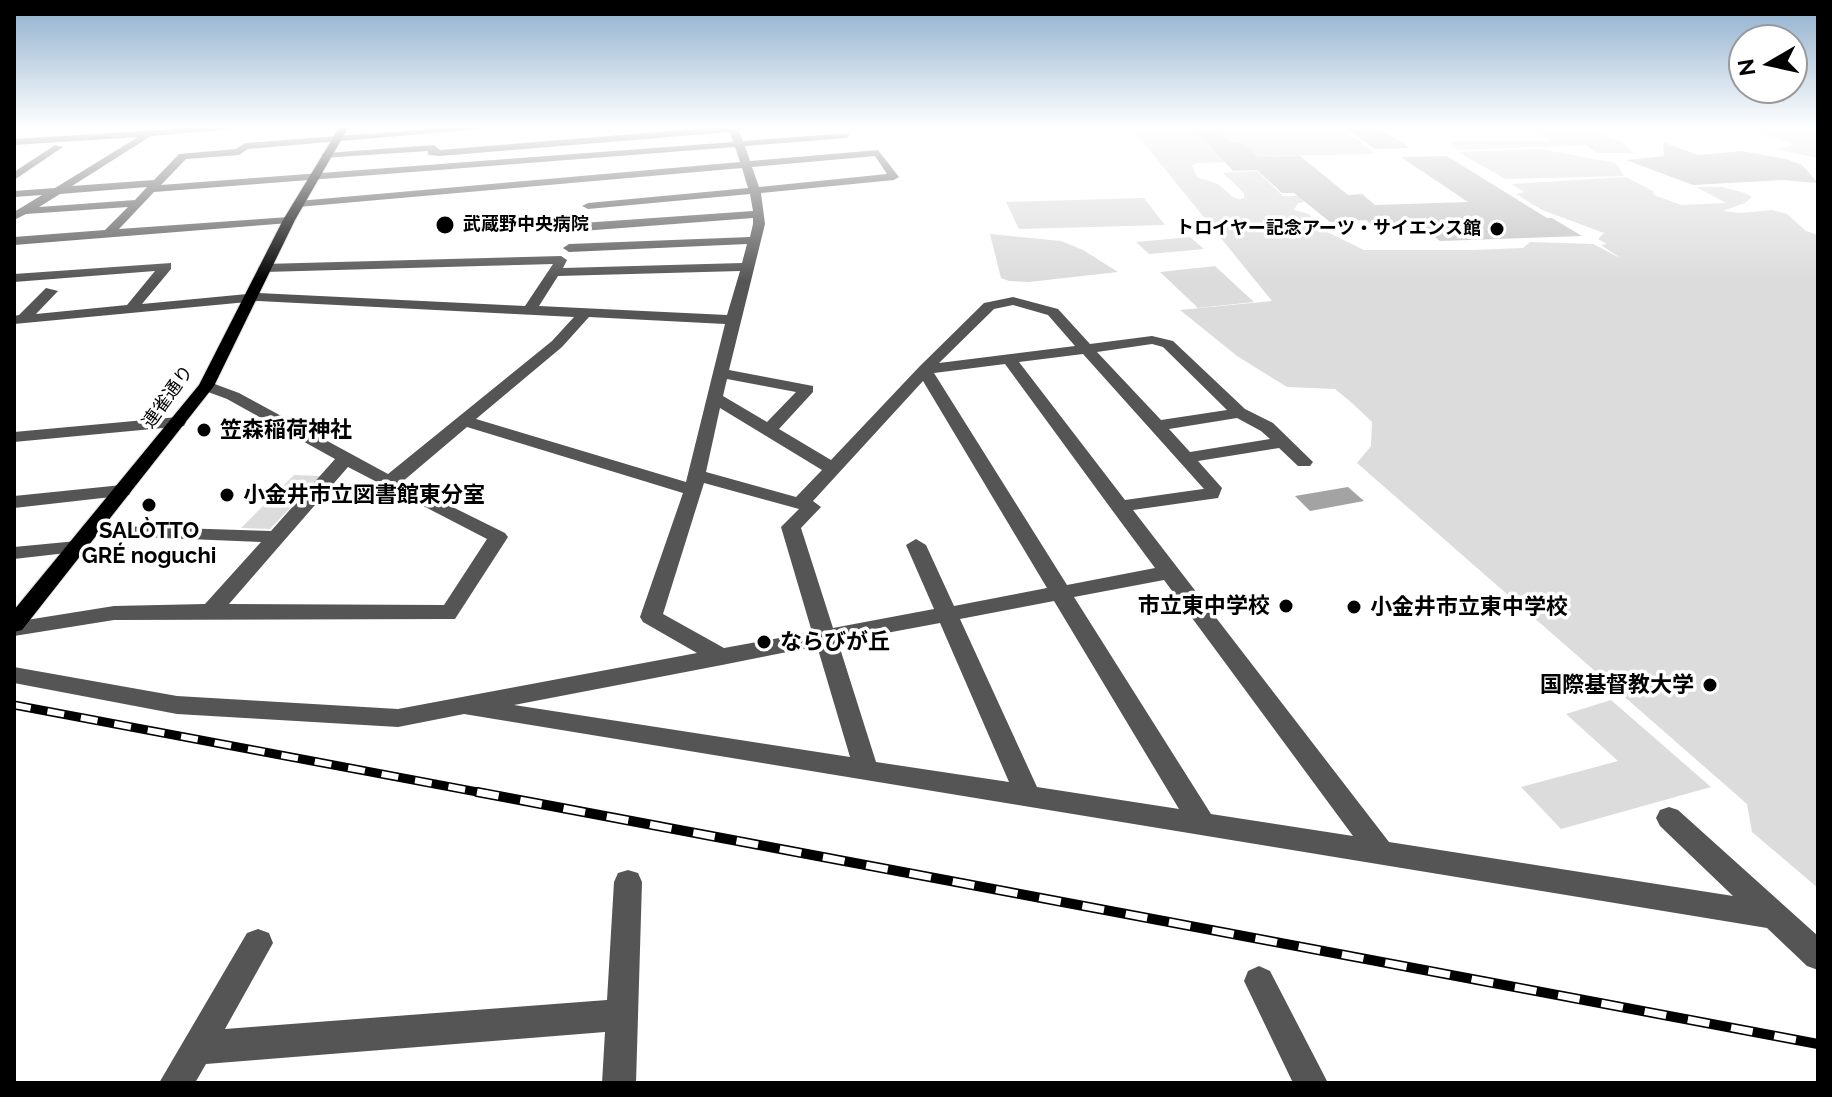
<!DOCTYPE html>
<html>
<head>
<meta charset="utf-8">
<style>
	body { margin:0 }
	#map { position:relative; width:1832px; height:1097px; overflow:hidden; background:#fff; font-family:Raleway,sans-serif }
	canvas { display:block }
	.frame { position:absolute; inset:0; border:16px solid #000; pointer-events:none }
	.north { position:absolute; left:1728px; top:24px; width:80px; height:80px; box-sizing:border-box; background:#fff; border:2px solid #999; border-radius:50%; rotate:261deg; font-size:22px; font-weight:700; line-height:32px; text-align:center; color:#000 }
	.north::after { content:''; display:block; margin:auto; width:28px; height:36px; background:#000; clip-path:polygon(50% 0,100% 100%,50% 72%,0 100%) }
</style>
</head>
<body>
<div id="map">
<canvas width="1832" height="1097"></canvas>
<div class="frame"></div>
<div class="north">N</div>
</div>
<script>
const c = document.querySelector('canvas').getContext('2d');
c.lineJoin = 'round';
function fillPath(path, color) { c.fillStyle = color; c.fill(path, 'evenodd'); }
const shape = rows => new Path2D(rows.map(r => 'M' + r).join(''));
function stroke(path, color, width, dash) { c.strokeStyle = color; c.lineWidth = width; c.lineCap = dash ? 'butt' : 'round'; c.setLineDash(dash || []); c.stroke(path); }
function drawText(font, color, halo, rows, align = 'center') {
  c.font = font + ' Raleway,"Noto Sans JP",sans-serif'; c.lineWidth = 7; c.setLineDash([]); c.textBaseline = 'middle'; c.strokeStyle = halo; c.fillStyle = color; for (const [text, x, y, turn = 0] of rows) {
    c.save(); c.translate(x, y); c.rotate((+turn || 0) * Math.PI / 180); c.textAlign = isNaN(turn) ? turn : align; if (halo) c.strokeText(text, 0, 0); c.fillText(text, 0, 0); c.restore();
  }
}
fillPath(shape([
	[1135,128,1343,128,1347,131,1343,133,1357,139,1376,154,1278,156,1240,162,1196,163,1192,166,1197,177,1218,184,1234,198,1240,199,1244,198,1244,193,1223,173,1257,171,1283,196,1300,196,1304,202,1298,203,1294,210,1309,214,1323,230,1364,250,1472,250,1523,248,1530,242,1593,244,1622,259,1601,245,1607,244,1598,239,1604,233,1542,210,1516,194,1524,192,1512,184,1626,177,1653,191,1654,195,1681,205,1726,203,1696,187,1722,187,1745,193,1752,197,1745,203,1723,211,1740,213,1772,210,1787,214,1806,231,1818,235,1818,888,1752,832,1747,804,1357,463,1371,446,1372,422,1352,403,1335,389,1287,387,1237,356,1180,310,1272,301,1134,131],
	[1528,128,1585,128,1621,141,1634,153,1596,153,1586,145,1458,150,1451,146,1452,141,1550,141],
	[1747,128,1818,128,1818,158,1775,149,1795,145],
	[1541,149,1616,163,1624,176,1505,179,1458,152],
	[1144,198,1165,225,1019,229,1006,202],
	[990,234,1061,241,1083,250,1118,272,1029,282,1009,281,1001,278],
	[1190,237,1204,249,1149,254,1136,242],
	[1215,266,1254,302,1198,308,1160,272],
	[294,475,321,476,270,529,241,528],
	[1611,700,1711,787,1561,829,1521,787,1618,761,1566,714]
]), '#dcdcdc');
fillPath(shape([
	[1348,487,1364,501,1310,511,1295,496]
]), '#a3a3a3');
fillPath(shape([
	[1345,128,1379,128,1410,148,1375,149],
	[1196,131,1220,131,1230,142,1241,142,1258,157,1300,156,1348,195,1362,194,1375,205,1468,202,1401,157,1447,156,1547,218,1552,218,1582,236,1440,241,1421,226,1374,227,1366,220,1330,222,1294,193,1282,193,1257,170,1233,171],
	[1663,142,1698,155,1742,151,1786,159,1802,165,1818,183,1782,180,1693,185,1626,160,1664,156]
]), '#c4c4c4');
const major = shape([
	[339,128,348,128,295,220,214,386,22,630,14,632,14,610,199,385,283,220,339,128]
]);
stroke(major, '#dbdbdb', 2);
fillPath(shape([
	[190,128,246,128,151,136,72,186,154,180,179,154,236,149,245,143,444,128,491,128,248,149,239,155,186,159,161,185,733,142,730,132,440,156,428,155,428,151,322,158,322,154,326,153,434,145,440,150,705,128,747,128,739,131,743,141,850,133,847,138,745,146,750,161,878,150,899,177,894,180,761,193,765,224,729,370,813,386,813,392,779,429,831,460,919,367,984,303,989,302,1013,297,1058,309,1090,344,1152,336,1173,341,1245,409,1273,423,1313,462,1310,466,1298,466,1279,448,1198,461,1222,488,1218,498,1133,510,1389,842,1733,896,1660,826,1656,818,1660,810,1669,807,1678,810,1818,936,1818,970,1807,966,1767,928,464,714,398,727,177,714,14,683,14,667,177,696,398,709,697,653,643,622,640,617,683,493,467,427,402,482,505,533,508,537,455,619,114,620,14,636,14,622,114,606,205,604,261,542,91,535,84,533,81,529,84,525,271,531,335,459,227,399,200,389,200,383,212,383,239,393,388,474,552,341,574,317,258,301,14,324,14,316,19,315,46,288,58,291,36,314,127,305,155,271,14,282,14,274,171,263,171,269,142,304,258,293,525,306,553,264,264,272,258,268,264,264,561,256,567,260,563,268,742,263,747,244,569,252,563,248,569,244,750,237,753,224,753,218,582,231,576,227,582,223,753,211,750,194,588,209,582,206,588,203,748,188,742,168,298,207,292,204,298,201,740,162,735,147,154,192,119,229,289,217,295,220,289,223,14,245,14,237,105,230,128,207,26,214,14,220,14,212,42,195,14,197,14,191,55,188,138,137,14,145,14,139,190,128],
	[875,156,887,174,759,187,752,167,875,156],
	[147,187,135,200,39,207,60,194,147,187],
	[740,271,727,315,539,306,558,276,740,271],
	[1013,305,1048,315,1075,346,939,363,994,309,1013,305],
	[589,317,725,324,686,482,476,419,562,347,589,317],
	[1152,344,1163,347,1227,410,1161,420,1097,352,1152,344],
	[1083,354,1204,489,1203,489,1125,500,1019,362,1083,354],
	[1005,364,1112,510,1155,568,1067,585,934,373,1005,364],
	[727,379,796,392,767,422,723,396,727,379],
	[923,381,1047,588,954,606,926,545,916,539,906,545,934,609,833,628,801,528,821,507,813,501,923,381],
	[720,408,822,470,796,497,706,472,720,408],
	[1237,418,1261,431,1270,439,1190,452,1169,429,1237,418],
	[348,467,487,539,444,605,229,604,348,467],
	[704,483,799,509,781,527,812,632,724,648,663,614,704,483],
	[1164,580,1353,836,1211,814,1074,597,1164,580],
	[1054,601,1179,809,1037,787,960,619,1054,601],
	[940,623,1009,782,876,762,838,642,940,623],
	[817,646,850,757,514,705,722,665,817,646],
	[55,145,63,147,14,180,14,172,55,145],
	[178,417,186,422,184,426,14,442,14,432,178,417],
	[122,485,131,491,129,495,14,508,14,496,122,485],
	[77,541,84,543,87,547,84,551,14,559,14,547,77,541],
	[628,870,638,873,642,882,636,1083,602,1083,605,1032,206,1064,195,1083,159,1083,247,933,258,929,269,933,273,943,225,1029,607,1000,614,882,618,873,628,870],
	[1259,966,1270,971,1328,1083,1293,1083,1244,981,1248,971,1259,966]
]), '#555');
fillPath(major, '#000');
const railFar1 = shape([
	[14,705,488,794]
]);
const rail = shape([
	[477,792,1818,1044]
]);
stroke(railFar1, '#000', 9);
stroke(rail, '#000', 10);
stroke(railFar1, '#fff', 6, [17]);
stroke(rail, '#fff', 7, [22]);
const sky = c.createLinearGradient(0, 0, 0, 282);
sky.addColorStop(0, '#8cadcc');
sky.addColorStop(0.45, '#fff');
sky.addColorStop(1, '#ffffff00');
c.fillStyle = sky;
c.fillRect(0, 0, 1832, 282);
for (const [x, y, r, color] of [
	[445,225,10,"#000"],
	[1497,229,8,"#000"],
	[204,430,8,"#000"],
	[227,495,8,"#000"],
	[149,505,8,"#000"],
	[1286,606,8,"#000"],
	[1354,607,8,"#000"],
	[764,642,8,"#000"],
	[1710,685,8,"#000"]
]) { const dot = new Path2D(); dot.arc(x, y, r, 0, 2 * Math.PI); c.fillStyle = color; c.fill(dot); stroke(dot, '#fff', 3); }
drawText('bold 18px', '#000', '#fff', [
	["武蔵野中央病院",463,225],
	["トロイヤー記念アーツ・サイエンス館",1481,229,"right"]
], 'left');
drawText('18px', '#000', '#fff', [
	["連雀通り",168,397,-54]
]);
drawText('bold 22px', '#000', '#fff', [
	["笠森稲荷神社",220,430],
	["小金井市立図書館東分室",243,495],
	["SALÒTTO",149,531,"center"],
	["GRÉ noguchi",149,556,"center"],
	["市立東中学校",1270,606,"right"],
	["小金井市立東中学校",1370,607],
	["ならびが丘",780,642],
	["国際基督教大学",1694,685,"right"]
], 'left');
</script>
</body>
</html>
